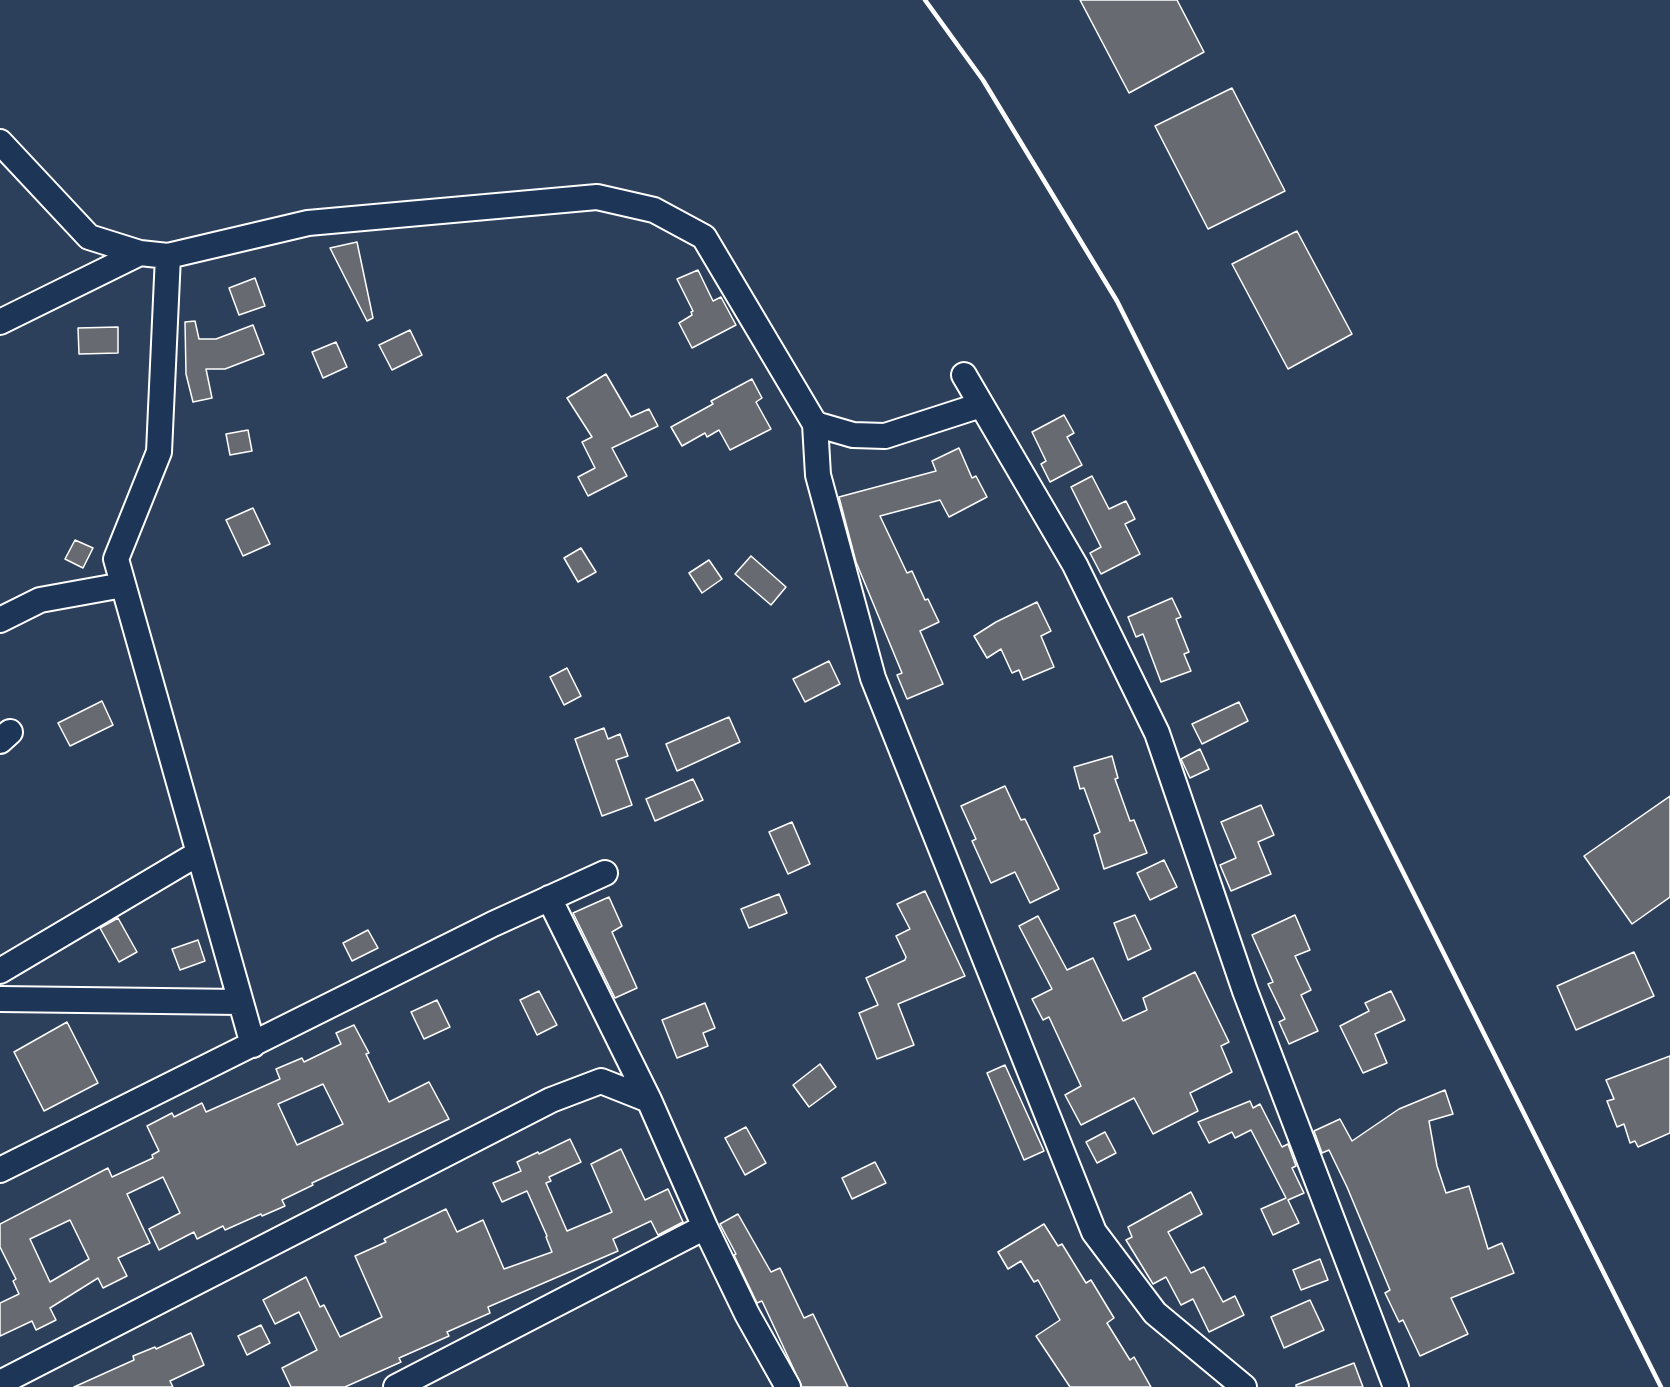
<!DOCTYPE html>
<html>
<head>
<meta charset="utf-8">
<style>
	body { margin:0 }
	canvas { display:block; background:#2c405c }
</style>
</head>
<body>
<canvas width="1670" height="1387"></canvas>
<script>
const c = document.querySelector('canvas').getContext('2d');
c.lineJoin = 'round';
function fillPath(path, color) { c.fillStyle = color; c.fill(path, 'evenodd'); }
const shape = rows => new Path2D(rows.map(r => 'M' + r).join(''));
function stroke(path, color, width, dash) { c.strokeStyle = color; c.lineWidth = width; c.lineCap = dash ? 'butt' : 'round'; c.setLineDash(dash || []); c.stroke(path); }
const building = shape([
	[1080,0,1177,0,1204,52,1129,93,1080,0],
	[1232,88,1285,191,1208,229,1155,126,1232,88],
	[1297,231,1352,334,1288,369,1232,264,1297,231],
	[357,242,373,318,367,321,330,248,357,242],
	[698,270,713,301,721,297,736,325,692,348,679,323,692,315,691,312,693,311,677,279,698,270],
	[255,278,265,306,239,315,229,288,255,278],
	[195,321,199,339,216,339,253,325,264,354,225,369,206,369,212,398,193,402,186,374,185,322,195,321],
	[118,327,118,353,79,354,78,328,118,327],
	[410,330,422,355,392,370,379,345,410,330],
	[336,342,347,367,323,378,312,352,336,342],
	[606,374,631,417,649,409,658,426,612,448,627,476,588,496,578,477,595,468,582,442,592,437,567,398,606,374],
	[752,379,762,398,756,402,771,429,730,450,719,430,707,437,705,433,682,446,671,427,713,404,711,401,752,379],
	[1064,415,1074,433,1067,437,1082,465,1050,482,1041,464,1046,461,1032,432,1064,415],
	[248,430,252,451,230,455,226,434,248,430],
	[959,448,972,478,976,476,987,497,949,517,940,500,880,516,907,573,912,571,925,600,928,599,939,622,920,631,943,684,907,699,897,675,902,673,856,562,839,497,936,471,932,461,959,448],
	[1092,476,1109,509,1126,501,1135,519,1125,524,1140,554,1101,574,1090,553,1101,547,1071,487,1092,476],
	[253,508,270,544,243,556,226,520,253,508],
	[75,540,93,548,83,568,65,559,75,540],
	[581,548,596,572,578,582,564,558,581,548],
	[751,556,786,587,771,605,735,574,751,556],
	[709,560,722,579,702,593,689,573,709,560],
	[1172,598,1181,617,1176,619,1189,652,1184,654,1191,671,1161,682,1143,634,1136,637,1128,617,1172,598],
	[1037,602,1051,631,1041,636,1054,667,1023,680,1019,670,1012,673,1001,649,987,658,974,636,996,622,1037,602],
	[829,661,840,684,805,702,793,679,829,661],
	[567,668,581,696,564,705,550,677,567,668],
	[102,701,113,725,70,746,58,723,102,701],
	[1239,702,1248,721,1202,744,1192,724,1239,702],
	[729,717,740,742,677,771,666,744,729,717],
	[604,728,608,739,620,734,628,756,616,760,632,805,602,816,575,739,604,728],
	[1200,749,1209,769,1190,778,1181,759,1200,749],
	[1112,756,1118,778,1115,779,1130,821,1134,820,1147,853,1104,869,1094,835,1100,832,1084,788,1080,789,1074,767,1112,756],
	[693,779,703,800,655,821,646,799,693,779],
	[1005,786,1021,820,1025,819,1059,889,1030,903,1015,872,991,883,972,841,976,839,961,806,1005,786],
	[1670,796,1670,897,1632,924,1584,856,1670,796],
	[1261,805,1274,835,1258,842,1271,874,1231,891,1220,865,1236,858,1221,822,1261,805],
	[792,822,810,864,788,874,769,832,792,822],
	[1164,860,1177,887,1150,900,1137,873,1164,860],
	[925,891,965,976,898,1004,914,1045,877,1059,859,1013,878,1005,866,978,905,960,906,957,896,936,910,929,897,904,925,891],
	[779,894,787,913,749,928,741,909,779,894],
	[609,897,622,926,612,932,637,988,615,998,573,913,609,897],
	[1135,915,1151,949,1128,960,1114,923,1135,915],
	[1295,915,1310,950,1295,956,1311,990,1301,995,1318,1031,1289,1044,1279,1022,1285,1019,1268,984,1273,982,1252,935,1295,915],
	[1038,916,1067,970,1093,958,1123,1021,1147,1010,1143,998,1195,972,1229,1042,1221,1046,1232,1072,1190,1093,1198,1111,1153,1134,1134,1098,1081,1125,1065,1095,1081,1086,1049,1017,1043,1020,1032,999,1052,989,1019,926,1038,916],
	[118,918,137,952,119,962,100,928,118,918],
	[368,930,378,948,352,961,343,943,368,930],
	[198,940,205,961,180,970,172,949,198,940],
	[1634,952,1654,996,1576,1030,1557,986,1634,952],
	[539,991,557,1025,537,1035,520,1000,539,991],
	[1391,991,1405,1020,1375,1034,1387,1063,1363,1073,1340,1026,1369,1011,1365,1003,1391,991],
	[437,1000,450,1027,424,1039,411,1012,437,1000],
	[705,1003,715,1028,703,1033,708,1046,677,1058,662,1020,705,1003],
	[67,1022,98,1083,44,1111,14,1052,67,1022],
	[354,1025,369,1053,366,1054,389,1102,429,1082,449,1119,312,1183,313,1185,282,1200,285,1206,262,1216,261,1214,225,1230,223,1226,197,1239,194,1232,159,1250,149,1229,180,1213,163,1177,127,1194,150,1243,118,1258,127,1276,103,1288,98,1278,50,1308,56,1320,36,1330,32,1321,0,1336,0,1303,19,1294,13,1281,16,1279,0,1247,0,1224,108,1168,112,1177,153,1158,152,1155,159,1151,147,1126,172,1113,174,1117,202,1103,206,1112,280,1079,276,1069,302,1058,304,1062,341,1044,336,1033,354,1025],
	[323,1084,343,1124,297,1145,278,1104,323,1084],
	[70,1220,89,1259,50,1282,30,1239,70,1220],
	[1670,1056,1670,1133,1638,1147,1635,1141,1630,1143,1624,1124,1617,1127,1607,1101,1614,1099,1606,1080,1670,1056],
	[820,1064,836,1087,809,1107,793,1085,820,1064],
	[1005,1065,1044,1151,1024,1160,987,1073,1005,1065],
	[1445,1090,1453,1114,1429,1121,1437,1166,1446,1193,1469,1186,1488,1249,1502,1243,1514,1273,1451,1298,1468,1334,1420,1356,1403,1320,1399,1322,1385,1293,1390,1290,1347,1187,1329,1150,1322,1153,1314,1131,1340,1119,1352,1141,1399,1109,1445,1090],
	[1250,1101,1253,1108,1260,1104,1282,1147,1288,1144,1296,1166,1292,1168,1304,1193,1288,1200,1299,1223,1273,1235,1261,1209,1286,1198,1251,1130,1235,1138,1232,1132,1209,1143,1198,1122,1250,1101],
	[746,1127,766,1163,745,1175,725,1138,746,1127],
	[1105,1132,1116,1153,1097,1163,1086,1142,1105,1132],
	[570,1139,581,1162,549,1177,551,1181,546,1183,567,1231,612,1212,591,1164,621,1149,645,1200,668,1189,683,1222,658,1235,651,1221,613,1239,618,1251,488,1307,490,1313,447,1332,449,1336,399,1358,401,1362,345,1387,291,1387,282,1368,317,1350,299,1312,275,1324,263,1300,306,1277,320,1307,324,1305,340,1337,382,1317,355,1256,386,1242,384,1239,446,1209,457,1232,483,1220,504,1269,552,1252,546,1237,547,1236,527,1191,502,1202,493,1183,521,1171,517,1162,538,1152,539,1154,570,1139],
	[875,1162,886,1183,852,1199,842,1178,875,1162],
	[1191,1192,1202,1214,1168,1232,1191,1273,1204,1267,1223,1302,1235,1296,1244,1315,1209,1332,1193,1299,1181,1305,1166,1277,1153,1284,1126,1240,1132,1237,1128,1227,1191,1192],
	[738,1214,771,1272,780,1268,804,1318,813,1314,848,1387,802,1387,762,1301,757,1303,734,1255,736,1254,720,1224,738,1214],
	[1044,1224,1058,1246,1062,1244,1086,1283,1091,1280,1114,1318,1107,1323,1130,1360,1134,1357,1151,1387,1070,1387,1036,1336,1060,1320,1038,1280,1034,1282,1021,1261,1008,1269,998,1252,1044,1224],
	[1320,1259,1328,1280,1301,1290,1293,1270,1320,1259],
	[1310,1300,1324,1330,1284,1348,1271,1317,1310,1300],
	[261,1325,270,1343,247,1355,238,1336,261,1325],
	[191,1333,204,1365,170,1381,173,1387,74,1387,134,1360,133,1356,155,1347,156,1349,191,1333],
	[1354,1363,1363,1387,1296,1387,1296,1385,1354,1363]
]);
fillPath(building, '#676a71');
stroke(building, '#fff', 1.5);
const minor = shape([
	[0,142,89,237,140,253,168,256,308,223,597,197,654,210,704,237,815,424,818,475,873,678,1094,1232,1155,1313,1244,1387],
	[168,256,159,452,116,559,253,1045],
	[0,322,140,253],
	[964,375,1075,565,1157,733,1245,991,1396,1387],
	[815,424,853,435,885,436,981,405],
	[0,620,40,600,123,585],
	[0,741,10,732],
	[549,898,649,1100,705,1227,747,1314,788,1387],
	[0,971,199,853],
	[0,999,240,1002],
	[0,1170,493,924,605,873],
	[0,1383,551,1100,601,1081,649,1100],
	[396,1387,705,1227]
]);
stroke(minor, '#fff', 28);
stroke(minor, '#1d3557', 24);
stroke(shape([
	[925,0,983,80,1117,301,1661,1387]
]), '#fff', 4.5);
</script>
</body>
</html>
